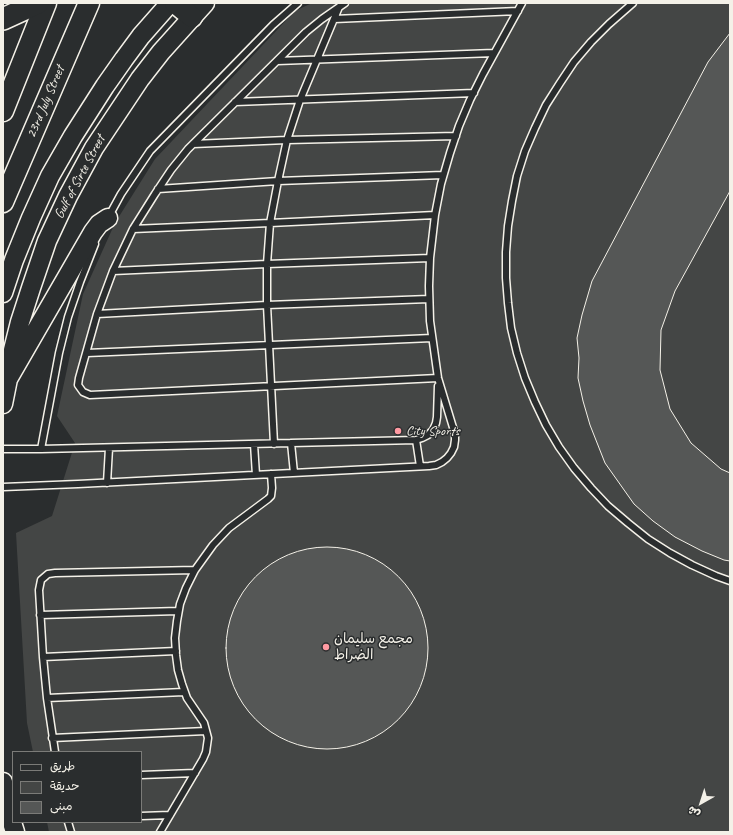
<!DOCTYPE html>
<html>
<head>
<meta charset="utf-8">
<style>
	body { margin:0 }
	#map { position:relative; width:733px; height:835px; overflow:hidden; background:#2a2d2e; font-family:Caveat,"Playpen Sans Arabic",sans-serif }
	canvas { display:block }
	.frame { position:absolute; inset:0; border:4px solid #f4f1e8; pointer-events:none }
	.legend { position:absolute; left:12px; top:751px; width:130px; height:72px; box-sizing:border-box; background:#2a2d2e; border:1px solid #7b7b78; margin:0; padding:5px 7px; list-style:none; font-size:12px; color:#f4f1e8 }
	.legend li { display:flex; align-items:center; gap:8px; height:20px }
	.legend b { width:20px; border:1px solid #7b7b78 }
	.north { position:absolute; left:681px; top:783px; width:40px; height:40px; -webkit-text-stroke:3px #2a2d2e; paint-order:stroke; rotate:219deg; font-size:11px; font-weight:700; line-height:16px; text-align:center; color:#f4f1e8 }
	.north::after { content:''; display:block; margin:auto; width:14px; height:18px; background:#f4f1e8; clip-path:polygon(50% 0,100% 100%,50% 72%,0 100%) }
</style>
</head>
<body>
<div id="map">
<canvas width="733" height="835"></canvas>
<div class="frame"></div>
<ul class="legend">
<li><b style="height:5px;background:#2a2d2e"></b>طريق</li>
<li><b style="height:11px;background:#444645"></b>حديقة</li>
<li><b style="height:11px;background:#555756"></b>مبنى</li>
</ul>
<div class="north">ش</div>
</div>
<script>
const c = document.querySelector('canvas').getContext('2d');
c.lineJoin = 'round';
function fillPath(path, color) { c.fillStyle = color; c.fill(path, 'evenodd'); }
const shape = rows => new Path2D(rows.map(r => 'M' + r).join(''));
function stroke(path, color, width, dash) { c.strokeStyle = color; c.lineWidth = width; c.lineCap = dash ? 'butt' : 'round'; c.setLineDash(dash || []); c.stroke(path); }
function drawText(font, color, halo, rows, align = 'center') {
  c.font = font + ' Caveat,"Playpen Sans Arabic",sans-serif'; c.lineWidth = 3; c.setLineDash([]); c.textBaseline = 'middle'; c.strokeStyle = halo; c.fillStyle = color; for (const [text, x, y, turn = 0] of rows) {
    c.save(); c.translate(x, y); c.rotate((+turn || 0) * Math.PI / 180); c.textAlign = isNaN(turn) ? turn : align; if (halo) c.strokeText(text, 0, 0); c.fillText(text, 0, 0); c.restore();
  }
}
fillPath(shape([
	[312,3,730,3,730,832,49,832,47,822,141,822,141,752,33,752,27,723,16,533,52,516,75,443,57,416,83,294,115,223,155,159,295,11]
]), '#444645');
const building = shape([
	[730,33,730,191,675,291,661,330,660,370,670,409,691,443,721,469,730,473,730,561,724,560,702,551,675,537,653,521,634,504,605,463,590,425,583,401,578,378,579,358,577,338,582,315,592,281,708,62,730,33],
	'226 648a101 101 0 1 1 202 0a101 101 0 1 1-202 0Z'
]);
fillPath(building, '#555756');
stroke(building, '#f4f1e8', 1);
const service = shape([
	[345,3,322,19,306,32,188,149,171,170,155,194,133,229,113,271,97,314,79,378,78,385,83,392,90,395,438,378],
	[633,3,609,24,591,42,574,62,560,83,546,105,535,128,525,151,517,176,512,201,508,226,506,252,506,278,508,303,511,328,517,353,525,378,535,402,546,425,559,447,574,468,591,488,608,506,628,523,648,539,670,553,692,565,716,576,730,581],
	[334,19,518,11],
	[277,61,494,53],
	[235,102,474,93],
	[193,144,287,140,456,136],
	[158,189,278,181,443,175],
	[109,216,121,194,150,151,273,25,298,3],
	[133,229,270,223,435,215],
	[113,271,267,264,430,258],
	[97,314,267,305,429,299],
	[87,353,432,338],
	[416,440,420,466],
	[291,443,294,473],
	[254,444,256,475],
	[274,444,267,305,267,264,270,223,278,181,287,140,300,100,339,7],
	[3,449,41,449,416,440,422,438,428,435,433,430,436,423,437,417,438,386],
	[41,449,59,353,68,317,80,282,95,244],
	[107,483,109,448],
	[3,487,78,484,429,466,436,465,442,462,447,458,451,453,454,447,455,440,455,434,438,378,430,321,429,286,430,258,435,215,441,184,450,153,459,126,470,100,483,74,522,3],
	[40,615,178,611],
	[43,657,176,651],
	[47,698,184,692],
	[52,738,206,731],
	[55,752,47,698,43,657,39,590,41,580,48,574,55,573,195,570],
	[141,775,195,773],
	[141,816,170,815],
	[68,822,71,832],
	[160,832,203,759,206,752,208,738,204,723,187,698,182,684,178,670,176,655,175,638,177,621,180,604,186,588,195,570,213,545,229,528,268,499,271,496,272,488,271,474]
]);
const secondary = shape([
	[3,293,14,260,31,218,50,176,73,136,105,86,124,59,141,36,170,3],
	[8,379,13,350,20,322,31,288,47,241,68,196,94,148,140,79,161,52,205,3],
	[3,404,8,379,93,232,99,224,108,218],
	[3,782,9,813,15,832]
]);
const primary = shape([
	[175,3,192,17],
	[3,111,46,3],
	[3,202,89,3]
]);
const trunk = shape([
	[3,19,38,3]
]);
stroke(service, '#f4f1e8', 9);
stroke(secondary, '#f4f1e8', 21);
stroke(primary, '#f4f1e8', 23);
stroke(trunk, '#f4f1e8', 24);
stroke(service, '#2a2d2e', 6);
stroke(secondary, '#2a2d2e', 18);
stroke(primary, '#2a2d2e', 20);
stroke(trunk, '#2a2d2e', 21);
for (const [x, y, r, color] of [
	[398,431,4,"#ff9aa2"],
	[326,647,4,"#ff9aa2"]
]) { const dot = new Path2D(); dot.arc(x, y, r, 0, 2 * Math.PI); c.fillStyle = color; c.fill(dot); stroke(dot, '#2a2d2e', 1.5); }
drawText('14px', '#f4f1e8', '#2a2d2e', [
	["23rd July Street",46,102,-67],
	["Gulf of Sirte Street",80,177,-62]
]);
drawText('14px', '#f4f1e8', '#2a2d2e', [
	["City Sports",406,431],
	["مجمع سليمان",334,639],
	["الضراط",334,655]
], 'left');
</script>
</body>
</html>
